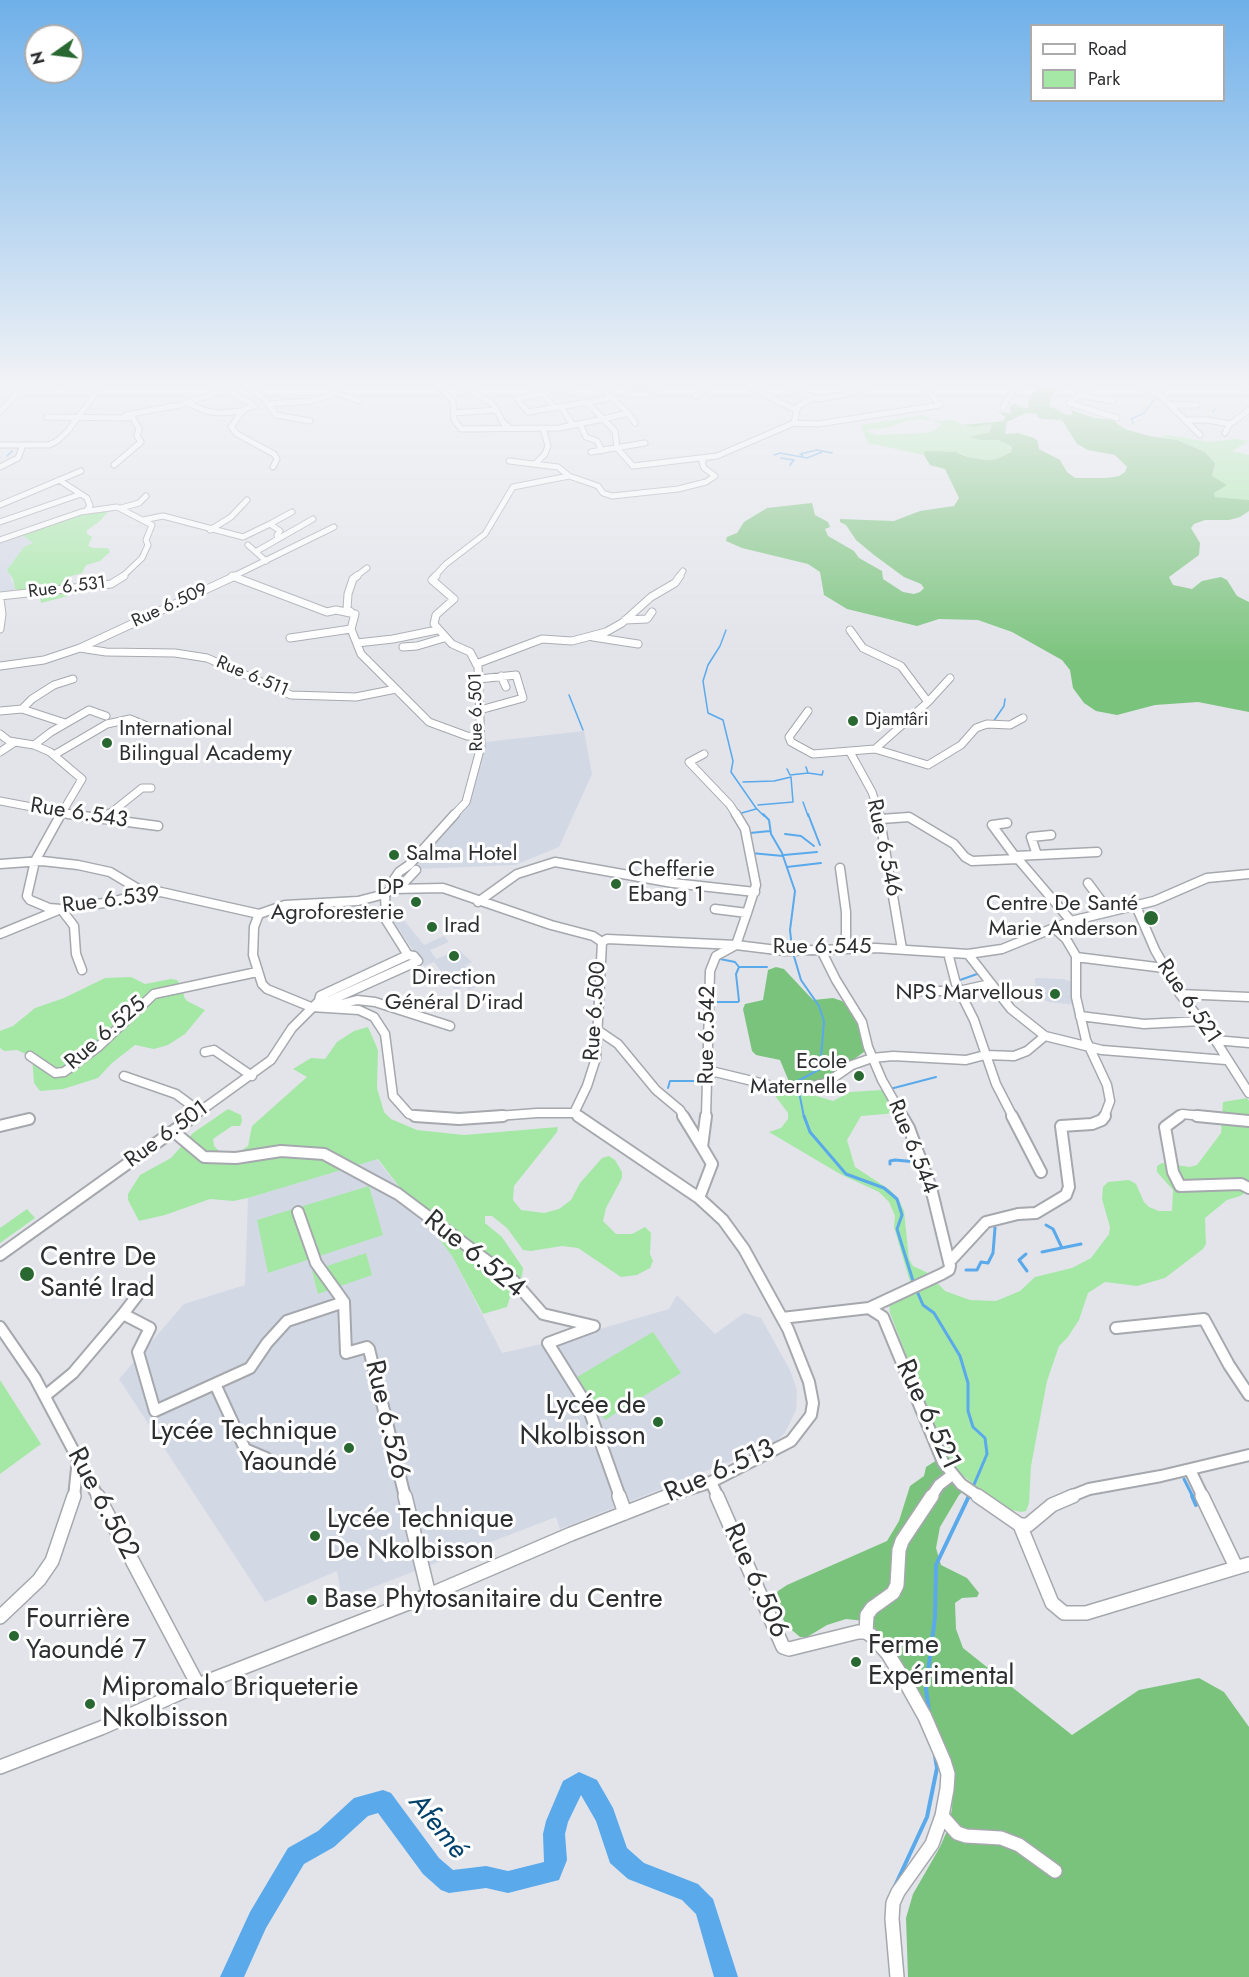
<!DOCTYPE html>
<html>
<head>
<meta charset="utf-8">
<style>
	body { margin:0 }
	#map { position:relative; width:1249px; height:1977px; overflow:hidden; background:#e2e4ea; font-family:Jost,sans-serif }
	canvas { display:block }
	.legend { position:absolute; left:1030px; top:24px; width:195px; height:78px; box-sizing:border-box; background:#fff; border:2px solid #ababac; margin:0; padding:8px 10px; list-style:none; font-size:18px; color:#2d2e30 }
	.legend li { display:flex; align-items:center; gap:12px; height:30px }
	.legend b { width:30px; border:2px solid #ababac }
	.north { position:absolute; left:24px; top:24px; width:60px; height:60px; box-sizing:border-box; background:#fff; border:2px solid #ababac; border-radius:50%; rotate:256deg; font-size:16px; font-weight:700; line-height:24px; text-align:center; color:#2d2e30 }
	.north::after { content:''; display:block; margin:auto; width:21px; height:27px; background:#296830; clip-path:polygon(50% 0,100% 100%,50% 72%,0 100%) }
</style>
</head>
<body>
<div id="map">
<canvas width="1249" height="1977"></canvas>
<ul class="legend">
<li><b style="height:8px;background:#fff"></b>Road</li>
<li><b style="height:16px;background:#a5e8a6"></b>Park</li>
</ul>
<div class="north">N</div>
</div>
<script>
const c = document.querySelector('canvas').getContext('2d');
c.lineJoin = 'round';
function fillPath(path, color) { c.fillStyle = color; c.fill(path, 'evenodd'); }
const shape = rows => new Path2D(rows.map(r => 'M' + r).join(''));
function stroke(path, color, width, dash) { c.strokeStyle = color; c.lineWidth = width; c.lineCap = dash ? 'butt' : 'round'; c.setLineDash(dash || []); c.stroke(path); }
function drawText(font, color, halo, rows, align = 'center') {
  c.font = font + ' Jost,sans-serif'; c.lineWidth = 6; c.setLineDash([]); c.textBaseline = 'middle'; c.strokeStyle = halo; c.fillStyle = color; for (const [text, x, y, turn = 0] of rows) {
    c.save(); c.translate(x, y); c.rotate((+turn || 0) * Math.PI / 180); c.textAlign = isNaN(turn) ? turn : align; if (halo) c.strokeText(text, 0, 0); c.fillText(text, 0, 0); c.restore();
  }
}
fillPath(shape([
	[21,534,34,543,10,565,9,573,15,589,8,595,0,596,0,542],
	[584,731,592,774,559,847,515,865,415,869,418,865,416,864,470,802,486,742],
	[403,919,424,945,444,936,449,942,430,950,436,959,459,950,472,962,461,968,469,965,480,979,484,978,488,981,469,990,464,984,464,986,455,990,434,962,424,966,394,922],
	[1035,978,1063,979,1073,982,1075,1005,1049,1002,1036,997],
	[377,1159,452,1256,502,1353,572,1337,669,1309,677,1295,715,1334,744,1313,761,1318,790,1370,797,1390,796,1410,785,1433,771,1445,560,1529,556,1517,342,1599,337,1571,265,1602,119,1379,184,1304,245,1285,248,1198]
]), '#d3d8e5');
fillPath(shape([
	[925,415,932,421,953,420,963,425,993,423,990,430,985,433,984,440,998,440,1009,445,1012,451,996,459,987,460,968,457,961,453,926,451,924,455,868,443,860,425],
	[923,419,942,424,934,431,924,433,877,435,868,432,868,430,889,427,909,420],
	[1167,435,1210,442,1235,439,1249,441,1232,451,1249,455,1249,500,1215,497,1214,493,1226,485,1212,476,1215,463,1205,452,1177,440,1162,437],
	[99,511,108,512,99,522,87,530,87,534,92,537,88,546,94,548,108,548,110,552,100,561,86,565,82,573,71,576,63,582,68,589,68,596,41,603,39,594,15,589,13,579,7,570,24,547,33,543,21,534,82,513],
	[131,977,145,984,171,979,177,980,183,988,184,997,187,1001,205,1010,185,1034,168,1045,154,1049,135,1045,112,1063,98,1078,63,1089,40,1091,34,1083,32,1057,17,1050,4,1051,0,1048,0,1031,13,1026,35,1008,64,998,105,978],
	[368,1027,378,1050,377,1088,384,1112,391,1119,417,1130,464,1135,558,1127,557,1132,514,1186,513,1200,521,1210,544,1213,559,1209,571,1200,580,1183,602,1158,609,1156,615,1160,622,1172,622,1178,606,1208,603,1221,616,1234,632,1234,645,1227,651,1233,650,1254,653,1261,650,1268,637,1275,621,1277,578,1248,562,1246,531,1251,523,1250,507,1228,492,1216,485,1216,485,1223,502,1237,523,1268,521,1283,512,1291,507,1307,483,1314,452,1256,378,1159,248,1198,233,1201,210,1199,165,1215,139,1221,128,1200,128,1194,140,1175,171,1158,193,1133,228,1109,241,1115,242,1121,240,1126,232,1126,213,1139,214,1146,225,1157,232,1157,248,1146,252,1126,307,1077,293,1069,311,1058,325,1059,337,1042,354,1031],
	[882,1090,885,1092,897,1113,861,1116,847,1140,855,1167,890,1190,898,1198,904,1211,909,1259,913,1266,928,1273,945,1291,970,1300,996,1301,1020,1291,1035,1277,1072,1268,1091,1258,1109,1234,1110,1227,1102,1199,1103,1187,1108,1182,1129,1180,1136,1184,1144,1202,1149,1207,1159,1211,1172,1211,1173,1190,1157,1172,1157,1166,1162,1163,1190,1167,1197,1165,1221,1133,1223,1102,1247,1098,1249,1101,1249,1190,1240,1196,1227,1200,1205,1218,1206,1244,1203,1249,1165,1278,1137,1286,1105,1282,1088,1293,1079,1320,1068,1337,1059,1346,1047,1381,1031,1466,1029,1503,1026,1511,1022,1512,1005,1509,991,1499,947,1462,890,1313,889,1304,913,1292,894,1227,895,1216,889,1202,879,1192,840,1174,769,1132,781,1128,788,1119,788,1113,773,1093,813,1095,833,1101,850,1092],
	[369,1186,383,1235,268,1273,257,1220],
	[27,1209,35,1218,0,1243,0,1228],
	[366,1253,372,1275,318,1294,312,1271],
	[653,1332,681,1373,605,1420,577,1377],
	[0,1380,41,1444,0,1474]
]), '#a5e8a6');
fillPath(shape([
	[1036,387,1061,389,1056,391,1050,398,1050,406,1067,415,1072,414,1072,411,1067,408,1094,418,1112,420,1125,429,1149,436,1177,440,1205,452,1215,463,1212,476,1227,485,1214,493,1215,497,1249,500,1249,511,1240,517,1229,520,1205,520,1194,524,1191,528,1200,543,1199,555,1169,577,1173,585,1192,589,1202,581,1221,577,1227,580,1237,596,1249,602,1249,712,1198,702,1155,705,1117,715,1096,711,1084,703,1073,688,1070,670,1062,660,1012,632,978,620,939,619,917,626,847,609,824,595,820,572,808,564,742,548,726,541,727,537,737,533,744,522,767,508,812,503,815,515,828,522,830,527,825,529,828,536,854,551,859,558,882,571,883,579,903,592,914,594,920,592,924,588,921,584,904,577,874,555,856,540,846,525,840,522,840,519,894,521,920,511,954,506,959,498,945,469,930,465,924,455,925,451,956,452,968,457,987,460,996,459,1011,452,1012,448,1009,445,998,440,980,440,970,437,989,432,993,423,976,427,963,425,1003,421,1006,417,997,412,1011,413,1009,406,1016,403,1019,407,1028,408,1030,395,1035,392],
	[1026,413,1037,414,1037,417,1043,419,1062,420,1077,444,1088,450,1115,455,1127,467,1125,472,1119,476,1107,478,1075,478,1067,472,1060,460,1039,449,1038,441,1034,438,1018,433,1005,434,1007,422],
	[776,967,784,969,813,1000,833,998,842,1001,850,1008,863,1034,864,1052,817,1085,790,1084,780,1060,756,1055,752,1051,743,1009,745,1004,763,1000,768,970],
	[940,1458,971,1484,959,1495,940,1527,936,1548,941,1565,967,1578,979,1593,977,1597,962,1598,955,1603,956,1629,963,1648,1072,1735,1139,1690,1199,1678,1224,1692,1249,1727,1249,1977,908,1977,906,1918,913,1894,940,1847,947,1831,952,1809,953,1775,907,1676,887,1642,873,1626,865,1621,846,1619,827,1625,807,1637,800,1637,786,1625,774,1600,778,1591,787,1585,887,1541,899,1521,910,1486,924,1476,926,1467]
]), '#7ac37c');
stroke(shape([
	[998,387,1000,389],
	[1224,388,1249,389],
	[1035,389,1037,387],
	[1160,394,1170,388,1223,388],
	[1213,412,1215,409],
	[1133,423,1131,419,1144,413,1158,395],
	[774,455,780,453,807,458,822,452],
	[7,456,12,451],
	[803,456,800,454,817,450,832,453],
	[781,458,794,460,790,465],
	[726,630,720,646,708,665,703,681,708,713,723,720,733,761,731,772,756,808,764,816],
	[569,695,583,730],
	[989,728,1004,706,1005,699],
	[806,767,808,773],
	[787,769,790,775,808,773,822,775,823,771],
	[743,782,774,781,791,777,793,802,758,805],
	[803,802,808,816],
	[738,814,756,809]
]), '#5aa9eb', 1.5);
stroke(shape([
	[763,814,769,820,771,834,782,853,795,891,790,930,792,948],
	[808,814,820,845],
	[750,833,770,831],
	[785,834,801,836,814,846],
	[751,853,783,856],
	[784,855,817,852],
	[787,867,821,863],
	[793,953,801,980,819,1006,824,1021,820,1069,798,1081,799,1087],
	[720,959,735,962,739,967,767,967],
	[739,967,736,974,739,1001],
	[960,980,980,973],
	[714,1002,738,1002],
	[668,1088,670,1081,700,1081],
	[890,1089,936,1077],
	[799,1092,804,1117]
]), '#5aa9eb', 2);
stroke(shape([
	[804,1116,810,1132,846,1174,884,1188,897,1199,902,1215,897,1229,914,1284],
	[890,1164,890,1161,895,1160,917,1162],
	[1046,1225,1053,1229,1062,1248],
	[1042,1252,1081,1244],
	[1026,1254,1019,1260,1027,1271],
	[966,1270,977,1270,981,1262,988,1263,993,1253,995,1228],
	[916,1289,923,1305,934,1313,960,1356,968,1383,968,1411,973,1427,985,1438,987,1454,973,1487],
	[1184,1479,1193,1497],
	[968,1497,969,1495]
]), '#5aa9eb', 3);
stroke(shape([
	[1192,1496,1196,1505],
	[929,1712,926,1688,935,1617,936,1565,969,1496],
	[895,1886,927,1817,937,1768,935,1756]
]), '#5aa9eb', 4);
fillPath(shape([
	[579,1772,597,1780,613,1808,627,1848,644,1863,698,1884,713,1899,738,1977,714,1977,696,1914,682,1900,628,1879,610,1863,596,1821,581,1795,568,1822,565,1834,567,1860,559,1880,508,1893,486,1888,449,1893,441,1890,423,1874,378,1813,368,1816,334,1847,304,1864,266,1928,244,1977,220,1977,250,1912,288,1848,318,1831,354,1798,383,1790,391,1793,439,1858,453,1870,486,1866,508,1871,544,1862,543,1834,546,1821,563,1781,579,1772]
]), '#5aa9eb');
const minorFar4 = shape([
	[228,387,227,390,255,406],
	[247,387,265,399,276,415,310,421],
	[439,387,453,401,454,420,461,429,559,428,603,419,615,431,617,448,633,466,717,456,794,423,818,424,940,405,925,387],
	[464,387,493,404,504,424,508,426],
	[537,387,555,408],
	[572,387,517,399,528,412,613,398],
	[788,387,818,399,849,394,865,387],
	[1091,387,1069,403,1117,418],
	[1143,387,1161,396,1200,435],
	[751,388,796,410],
	[0,389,54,387],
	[629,394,646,394,656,387],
	[1079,395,1113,401],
	[695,396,709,387],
	[587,402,603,419,628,413,601,387],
	[187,403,206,411,219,413,243,411],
	[268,404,311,401,337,393,359,401],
	[1171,405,1197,405],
	[254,406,243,410,231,427,237,434,274,454,277,459,273,467],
	[561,407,573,425],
	[1003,407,1015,387],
	[0,412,22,388],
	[454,413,496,410],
	[628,413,635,423],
	[126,415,179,405,227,390],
	[47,417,133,418,139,429,137,436,141,442,114,465],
	[1187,420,1207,420,1230,424],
	[794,423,798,406,814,398],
	[580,424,586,437,597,441,602,451],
	[1225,433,1229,425,1249,410],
	[0,445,49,445,57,441,67,432,99,389,73,387],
	[591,452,645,443],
	[509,461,558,467,569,476,598,486,603,493,612,496,678,489,706,482,715,476,704,468,702,462,704,459],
	[535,464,545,454,548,446,543,428],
	[0,467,18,458,23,445],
	[59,480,87,498,90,506,86,511],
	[0,505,81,471],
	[121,508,139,503,146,496],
	[143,520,163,516,243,537,270,524,280,531,277,535,278,539],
	[0,522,81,494],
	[270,524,292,512],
	[210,530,231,517,247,500],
	[0,540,81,512,117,507,152,525,146,540,148,545,142,558,122,577],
	[248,545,266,561],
	[257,551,313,519],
	[232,576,235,577],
	[232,577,334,527],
	[355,577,367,568],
	[434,577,446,564,485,534,513,487,569,476],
	[679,577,683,571]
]);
const minorFar3 = shape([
	[232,576,327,612,336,610,355,614,351,629,361,654,396,689],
	[436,576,432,580,454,599,436,615,434,624,452,644,470,652,478,667,481,746,466,802,453,816],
	[0,596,111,584,124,576],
	[0,599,2,614,0,629],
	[351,612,347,609,348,594,353,579,357,576],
	[625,620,647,619,652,612],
	[850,630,863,648,901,666,928,702],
	[593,637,638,644],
	[290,638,351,629],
	[357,643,393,639,437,630],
	[403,647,417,646,444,638],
	[80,648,106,652,175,653,207,658,291,695,356,697,396,689,429,722,467,736,480,737],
	[476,664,542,639,572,641,606,632,622,623,651,597,675,583,680,576],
	[0,666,44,660,80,648,235,576],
	[501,676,506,687],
	[479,679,516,675,523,698,480,710],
	[22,709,32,699,54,685,73,679],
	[0,711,22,709,65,723],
	[808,711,789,737,791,742,813,754,875,749,928,702,950,678],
	[0,734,9,741,15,742],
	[34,745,51,732,89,710,106,716],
	[875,749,928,765,961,745,976,728,987,724,1010,725,1023,718],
	[0,752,15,742,34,745,50,752,82,779,60,816],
	[850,752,872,792,880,816],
	[704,754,689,762,730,805,737,816],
	[54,755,107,724,130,719,154,729],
	[0,801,79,816],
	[107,816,142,788,151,788]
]);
const minorFar2 = shape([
	[61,814,35,861,27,896,30,900,49,908,61,909,111,902,145,893,161,892,259,914,285,905,358,901,385,894],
	[68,814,158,826],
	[736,814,745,829,756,885,747,913],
	[879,814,902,949],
	[103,819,109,814],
	[881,819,909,817,954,844,965,857,972,861,1018,859,1071,921],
	[1007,823,992,825,1017,859],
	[1037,855,1031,837,1051,835],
	[1016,856,1097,852],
	[0,864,42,861,78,865,110,872,145,893],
	[840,868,846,912,846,948],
	[1088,883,1108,910],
	[399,888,416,870],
	[392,889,443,888,551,925,593,936,602,942,607,939,736,945,785,951,876,948,968,954,1002,949,1071,921,1154,901,1207,878,1249,874],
	[478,902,517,874,555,862,673,883,755,892],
	[1136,906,1155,950,1180,994,1212,1035,1249,1093],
	[259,914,254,927,253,955,262,984,267,989,311,1007,359,1010,374,1017,385,1034,393,1096,409,1114,421,1117],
	[1054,928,1066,939,1076,956,1076,997,1086,1040,1107,1085,1110,1101,1104,1117],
	[0,934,61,909,74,926,76,954,82,970],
	[821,950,836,980,862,1022,868,1047,882,1080,903,1117],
	[948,953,956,984,974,1020,996,1084,1013,1117],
	[968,954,1011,1009,1045,1036,1102,1050,1226,1060],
	[1076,957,1164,968],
	[914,991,959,991,990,984],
	[1180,994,1249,997],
	[319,1001,329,1001,418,961,414,956,408,955,386,920,385,894,392,889,391,884,399,872,409,865,455,814],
	[334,1006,357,1000,375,1002,450,1026],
	[1080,1016,1144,1024,1201,1021],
	[596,1029,618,1044,656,1090,680,1110,684,1117],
	[1215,1040,1249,1043],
	[205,1052,214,1050,252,1076],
	[30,1056,55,1073,64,1072,98,1047,154,994,257,972],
	[707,1070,777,1087,802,1089,826,1083,852,1065,872,1058,893,1056,966,1060,985,1055,1014,1056,1027,1051,1045,1036],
	[124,1076,176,1094,199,1111],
	[574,1113,587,1086,596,1058,602,942],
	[192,1117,271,1060,292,1028,319,1001,320,996,408,955],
	[484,1117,537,1113,574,1113,580,1117],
	[706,1117,710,971,716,956,736,945,747,913,715,909],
	[1178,1117,1182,1114,1212,1117]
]);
const minorFar1 = shape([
	[415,1116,459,1119,503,1116],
	[578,1116,699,1198,723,1220,744,1249,788,1329,809,1382,813,1403,811,1415,791,1441,711,1482,664,1497],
	[683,1116,702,1147],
	[1012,1116,1041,1172],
	[1180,1116,1165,1127,1173,1172,1180,1186,1241,1184,1249,1188],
	[1197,1116,1249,1121],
	[0,1126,29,1119],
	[173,1131,204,1157,236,1158,281,1151,324,1154,398,1194,514,1281,543,1314,594,1326,548,1343,588,1407,620,1497],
	[699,1198,712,1164,702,1147,706,1116],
	[298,1212,316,1263,344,1302,346,1353,367,1347,369,1349,405,1497],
	[0,1255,194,1116],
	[950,1261,986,1222,1018,1214,1036,1213,1066,1195,1069,1187,1061,1126,1092,1124,1102,1120,1105,1116],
	[869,1308,942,1274,949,1270,950,1266,931,1188,909,1128,902,1116],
	[123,1314,143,1288],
	[782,1318,869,1308,883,1317,943,1462,961,1484,980,1497],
	[0,1327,35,1378,98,1497],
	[1116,1328,1204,1319,1229,1365,1249,1395],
	[215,1384,245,1449,266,1458],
	[45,1396,73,1373,123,1314,150,1328,138,1352,155,1411,250,1368,267,1343,287,1321,344,1302],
	[1190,1470,1203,1497],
	[711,1482,718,1497],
	[74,1497,78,1459],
	[931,1497,939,1485,952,1475],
	[1069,1497,1089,1489,1161,1476,1249,1455]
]);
const minor = shape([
	[98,1496,198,1685],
	[405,1496,429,1595],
	[619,1496,625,1513],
	[717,1496,783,1647,789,1649,858,1632,866,1632,872,1636,888,1654,906,1683,925,1717,944,1761,948,1774,947,1789,942,1816,932,1844,898,1892,893,1903,892,1919,897,1977],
	[978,1496,1020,1525,1028,1525,1052,1505,1073,1496],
	[1202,1496,1236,1567],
	[1020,1525,1052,1603,1064,1613,1086,1613,1249,1564],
	[0,1617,39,1580,52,1561,74,1496],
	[866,1632,867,1615,872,1608,893,1593,897,1585,899,1550,902,1541,932,1496],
	[0,1767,101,1728,198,1685,429,1595,571,1534,668,1496],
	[942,1816,957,1833,966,1836,1001,1838,1019,1845,1055,1871]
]);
stroke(minorFar4, '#a5a8ad', 7);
stroke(minorFar3, '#a5a8ad', 9);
stroke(minorFar2, '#a5a8ad', 11);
stroke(minorFar1, '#a5a8ad', 14);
stroke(minor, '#a5a8ad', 16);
stroke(minorFar4, '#fff', 5);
stroke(minorFar3, '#fff', 7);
stroke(minorFar2, '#fff', 8);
stroke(minorFar1, '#fff', 10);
stroke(minor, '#fff', 13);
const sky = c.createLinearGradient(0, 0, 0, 664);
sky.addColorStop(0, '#6fb0e9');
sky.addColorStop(0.58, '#f2f3f6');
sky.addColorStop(1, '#f2f3f600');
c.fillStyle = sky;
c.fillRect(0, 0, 1249, 664);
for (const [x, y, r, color] of [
	[853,721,6,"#296830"],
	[107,743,6,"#296830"],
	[394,855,6,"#296830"],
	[616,884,6,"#296830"],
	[416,902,6,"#296830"],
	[1151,918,8,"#296830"],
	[432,927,6,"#296830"],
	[454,956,6,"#296830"],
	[1055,994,6,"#296830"],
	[859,1076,6,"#296830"],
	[27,1274,8,"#296830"],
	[658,1422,6,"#296830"],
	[349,1448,6,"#296830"],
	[315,1536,6,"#296830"],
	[312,1600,6,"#296830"],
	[14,1636,6,"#296830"],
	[856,1662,6,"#296830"],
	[90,1704,6,"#296830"]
]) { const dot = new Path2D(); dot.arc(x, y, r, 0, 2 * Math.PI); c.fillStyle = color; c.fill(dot); stroke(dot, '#fff', 2); }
drawText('18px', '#2d2e30', '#fff', [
	["Rue 6.531",67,588,-7],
	["Rue 6.509",170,606,-25],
	["Rue 6.511",252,677,23],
	["Rue 6.501",477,712,-91]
]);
drawText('18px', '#2d2e30', '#fff', [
	["Djamtâri",865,721]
], 'left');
drawText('22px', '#2d2e30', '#fff', [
	["International",119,730],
	["Bilingual Academy",119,755],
	["Salma Hotel",406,855],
	["Chefferie",628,871],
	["Ebang 1",628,896],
	["DP",404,889,"right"],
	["Agroforesterie",404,914,"right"],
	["Centre De Santé",1138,905,"right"],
	["Marie Anderson",1138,930,"right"],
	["Irad",444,927],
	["Direction",454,979,"center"],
	["Général D'irad",454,1004,"center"],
	["NPS Marvellous",1043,994,"right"],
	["Ecole",847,1063,"right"],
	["Maternelle",847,1088,"right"]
], 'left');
drawText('22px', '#2d2e30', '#fff', [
	["Rue 6.543",79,814,9],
	["Rue 6.546",883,848,78],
	["Rue 6.539",111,901,-7],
	["Rue 6.545",822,948],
	["Rue 6.521",1188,1002,56],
	["Rue 6.500",596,1011,-86],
	["Rue 6.525",106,1034,-41],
	["Rue 6.542",708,1035,-89],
	["Rue 6.501",167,1135,-36],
	["Rue 6.544",912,1147,68]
]);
drawText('27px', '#2d2e30', '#fff', [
	["Rue 6.524",474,1255,39],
	["Rue 6.521",927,1415,65],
	["Rue 6.526",386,1420,77],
	["Rue 6.513",720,1472,-24],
	["Rue 6.502",102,1504,62],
	["Rue 6.506",755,1581,66]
]);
drawText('27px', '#2d2e30', '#fff', [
	["Centre De",40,1258],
	["Santé Irad",40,1289],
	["Lycée de",646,1406,"right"],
	["Nkolbisson",646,1437,"right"],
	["Lycée Technique",337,1432,"right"],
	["Yaoundé",337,1463,"right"],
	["Lycée Technique",327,1520],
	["De Nkolbisson",327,1551],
	["Base Phytosanitaire du Centre",324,1600],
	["Fourrière",26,1620],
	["Yaoundé 7",26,1651],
	["Ferme",868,1646],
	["Expérimental",868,1677],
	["Mipromalo Briqueterie",102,1688],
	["Nkolbisson",102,1719]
], 'left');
drawText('italic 28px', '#00406a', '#fff', [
	["Afemé",437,1827,51]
]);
</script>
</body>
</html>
